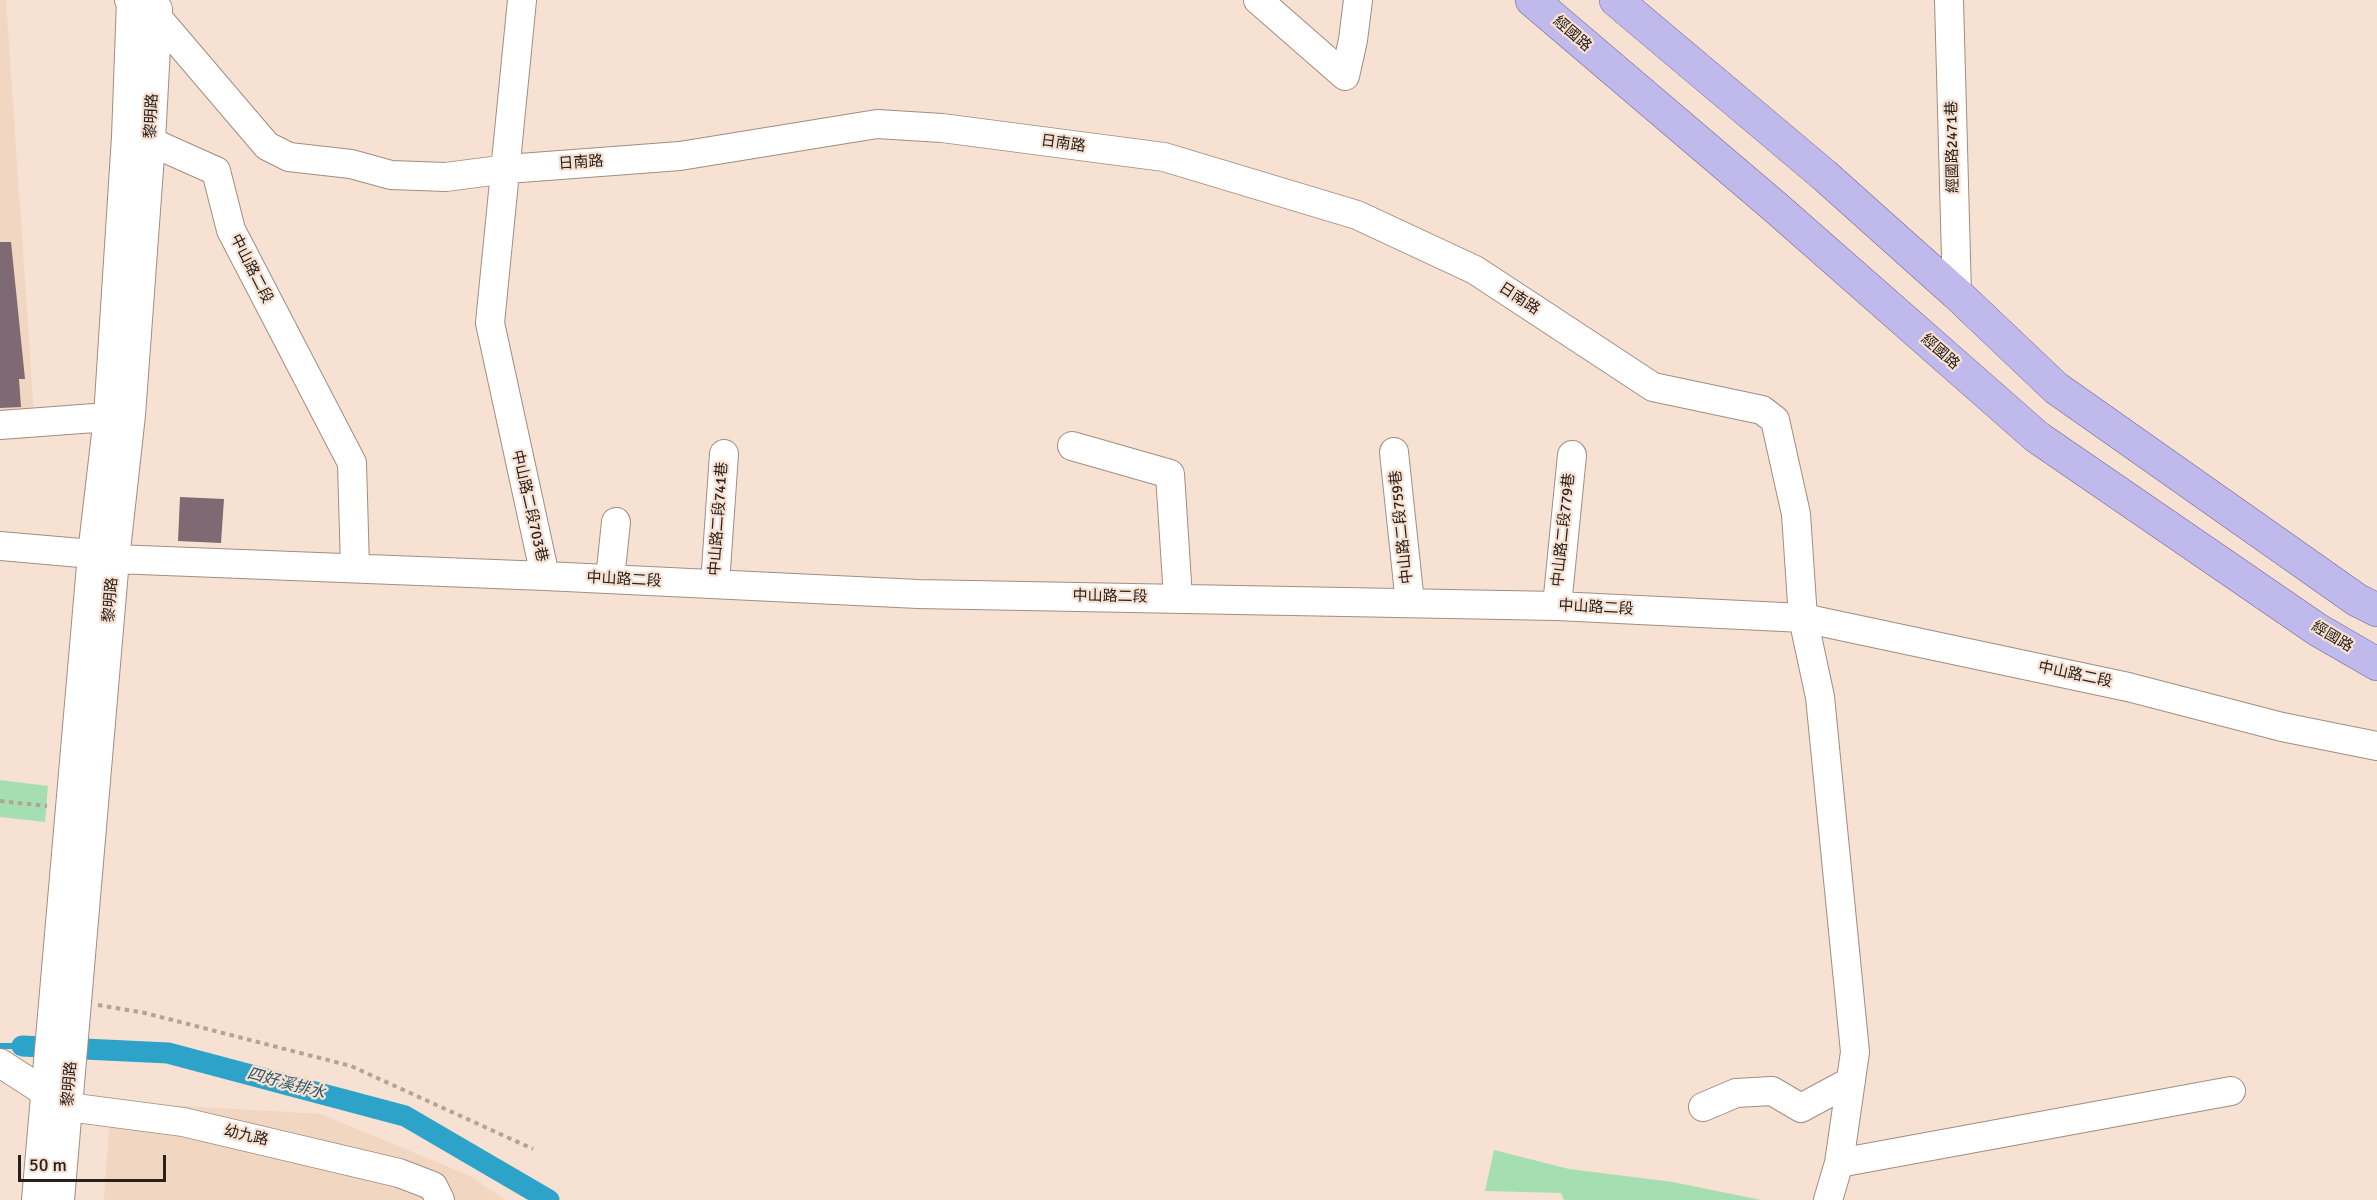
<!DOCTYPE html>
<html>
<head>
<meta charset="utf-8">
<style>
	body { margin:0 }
	#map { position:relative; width:2377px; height:1200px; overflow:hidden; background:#f6e1d2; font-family:Signika,sans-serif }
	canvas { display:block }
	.scale { position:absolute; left:18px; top:1155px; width:148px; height:27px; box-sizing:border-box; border:3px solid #28201b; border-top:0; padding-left:8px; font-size:18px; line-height:21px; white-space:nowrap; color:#28201b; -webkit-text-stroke:4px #f6e1d2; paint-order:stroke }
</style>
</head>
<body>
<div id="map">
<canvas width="2377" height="1200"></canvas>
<div class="scale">50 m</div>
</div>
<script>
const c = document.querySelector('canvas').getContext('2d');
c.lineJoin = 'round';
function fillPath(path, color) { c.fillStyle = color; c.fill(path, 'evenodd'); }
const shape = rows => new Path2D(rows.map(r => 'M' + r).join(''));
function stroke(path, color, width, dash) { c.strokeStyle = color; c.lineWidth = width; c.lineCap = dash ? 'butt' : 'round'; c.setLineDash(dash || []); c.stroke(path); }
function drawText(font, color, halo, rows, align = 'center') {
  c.font = font + ' Signika,"Noto Sans TC",sans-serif'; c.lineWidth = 4.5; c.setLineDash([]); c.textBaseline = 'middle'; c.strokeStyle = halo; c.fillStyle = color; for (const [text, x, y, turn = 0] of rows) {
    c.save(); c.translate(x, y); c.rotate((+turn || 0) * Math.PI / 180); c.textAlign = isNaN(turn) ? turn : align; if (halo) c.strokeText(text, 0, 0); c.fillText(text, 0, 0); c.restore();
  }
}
fillPath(shape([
	[0,0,6,0,34,415,0,418],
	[111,1102,321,1114,470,1176,505,1200,104,1200]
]), '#f1d6c2');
fillPath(shape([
	[0,780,48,786,45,822,0,817],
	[1494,1150,1569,1169,1673,1182,1761,1200,1564,1200,1561,1193,1485,1191]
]), '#a5dfb1');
stroke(shape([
	[0,1046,22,1046]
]), '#2da3ca', 6);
stroke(shape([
	[22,1046,168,1053,405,1116,549,1200]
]), '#2da3ca', 21);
fillPath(shape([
	[0,242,11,242,25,379,19,379,21,407,0,408],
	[180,497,224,499,221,543,178,541]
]), '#7f6972');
const minor = shape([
	[129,0,157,17,267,146,289,157,351,164,391,175,446,177,507,169,680,156,877,124,942,128,1164,157,1357,215,1475,270,1653,387,1762,410,1775,420,1796,514,1803,618,1820,697,1855,1052,1839,1163,1828,1200],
	[522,0,490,323,545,576],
	[1258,0,1345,76,1353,40,1358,0],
	[1949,0,1957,294],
	[135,139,151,142,216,171,231,230,352,463,355,568],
	[0,425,108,417],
	[1072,446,1170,474,1178,598],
	[1394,452,1410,603],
	[0,546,92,554,115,559,545,576,918,594,1557,606,1803,618,2128,687,2282,727,2377,746],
	[610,579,616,522],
	[715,584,724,454],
	[1557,606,1572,455],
	[0,1063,68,1107,183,1122,399,1173,433,1186,440,1200],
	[1703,1107,1736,1093,1772,1091,1801,1108,1851,1081],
	[1839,1163,2231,1091],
	[36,1200,92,554,108,417,126,137,131,0],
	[60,1200,115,559,131,415,151,142,158,9]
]);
const major = shape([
	[1532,0,1774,206,2037,437,2318,630,2377,664],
	[1616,0,1824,175,1957,294,2056,388,2357,600,2377,610]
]);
stroke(minor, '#a18e80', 30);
stroke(major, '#70659a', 34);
stroke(shape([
	[0,801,47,806],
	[98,1005,145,1013,351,1066,533,1149]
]), '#b4a397', 4, [4.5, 4.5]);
stroke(minor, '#fff', 28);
stroke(major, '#c0b9ec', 33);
drawText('15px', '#28201b', '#f6e1d2', [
	["經國路",1572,34,41],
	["黎明路",152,116,-87],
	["日南路",1063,144,8],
	["經國路2471巷",1953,147,-91],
	["日南路",581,163,-4],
	["中山路二段",251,269,63],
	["日南路",1519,299,33],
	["經國路",1940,352,41],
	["中山路二段703巷",529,506,77],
	["中山路二段741巷",719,519,-86],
	["中山路二段759巷",1402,527,-96],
	["中山路二段779巷",1564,530,-84],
	["中山路二段",624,580,3],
	["中山路二段",1110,597,1],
	["黎明路",111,600,-85],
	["中山路二段",1596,608,3],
	["經國路",2332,637,31],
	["中山路二段",2075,675,12],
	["黎明路",70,1084,-85],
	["幼九路",246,1136,13]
]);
drawText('italic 16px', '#2c5a6b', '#f6e1d2', [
	["四好溪排水",286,1084,15]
]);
</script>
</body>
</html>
